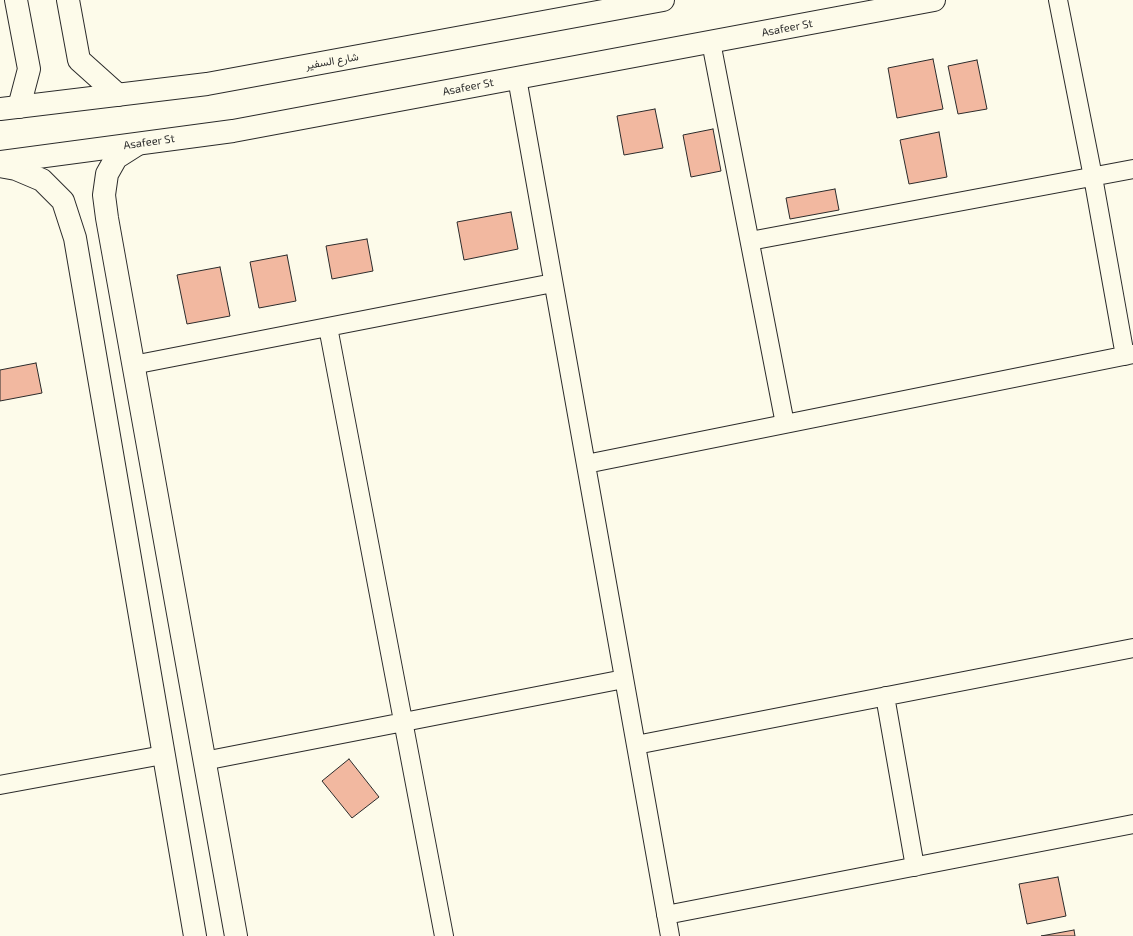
<!DOCTYPE html>
<html>
<head>
<meta charset="utf-8">
<style>
	body { margin:0 }
	canvas { display:block; background:#fdfbea }
</style>
</head>
<body>
<canvas width="1133" height="936"></canvas>
<script>
const c = document.querySelector('canvas').getContext('2d');
c.lineJoin = 'round';
function fillPath(path, color) { c.fillStyle = color; c.fill(path, 'evenodd'); }
const shape = rows => new Path2D(rows.map(r => 'M' + r).join(''));
function stroke(path, color, width, dash) { c.strokeStyle = color; c.lineWidth = width; c.lineCap = dash ? 'butt' : 'round'; c.setLineDash(dash || []); c.stroke(path); }
function drawText(font, color, halo, rows, align = 'center') {
  c.font = font + ' "Exo 2",Vazirmatn,sans-serif'; c.lineWidth = 3; c.setLineDash([]); c.textBaseline = 'middle'; c.strokeStyle = halo; c.fillStyle = color; for (const [text, x, y, turn = 0] of rows) {
    c.save(); c.translate(x, y); c.rotate((+turn || 0) * Math.PI / 180); c.textAlign = isNaN(turn) ? turn : align; if (halo) c.strokeText(text, 0, 0); c.fillText(text, 0, 0); c.restore();
  }
}
const building = shape([
	[933,59,943,109,897,118,888,68,933,59],
	[977,60,987,109,958,114,948,66,977,60],
	[655,109,663,148,624,155,617,116,655,109],
	[713,129,721,171,691,177,683,135,713,129],
	[939,132,947,177,909,184,900,140,939,132],
	[835,189,839,210,790,219,786,198,835,189],
	[511,212,518,249,464,260,457,222,511,212],
	[367,239,373,271,332,279,326,246,367,239],
	[287,255,296,301,259,308,250,262,287,255],
	[220,267,230,316,187,324,177,275,220,267],
	[36,363,42,393,0,401,0,370,36,363],
	[349,759,379,797,352,818,322,781,349,759],
	[1058,877,1066,916,1027,924,1019,884,1058,877],
	[1074,930,1075,936,1041,936,1074,930]
]);
fillPath(building, '#f2b8a0');
stroke(building, '#2b2b2b', 1);
const street = shape([
	[1058,0,1093,177,1125,356],
	[711,42,785,424],
	[517,78,670,936],
	[750,241,1133,169],
	[328,327,444,936],
	[133,365,553,283],
	[586,464,1133,354],
	[885,696,915,867],
	[636,745,1133,648],
	[204,761,624,679],
	[0,785,163,755],
	[666,915,1133,824]
]);
const secondary = shape([
	[16,0,29,69,19,107],
	[68,0,79,60,118,95],
	[138,144,116,158,107,174,104,195,107,218,236,936],
	[0,166,16,169,42,180,63,201,75,238,195,936]
]);
const primary = shape([
	[0,109,207,84,663,0],
	[0,162,233,131,934,0]
]);
stroke(street, '#2b2b2b', 20);
stroke(secondary, '#2b2b2b', 24);
stroke(primary, '#2b2b2b', 24);
stroke(street, '#fdfbea', 18);
stroke(secondary, '#fdfbea', 22);
stroke(primary, '#fdfbea', 22);
drawText('11px', '#2b2b2b', '#fdfbea', [
	["Asafeer St",787,28,-11],
	["شارع السفير",332,61,-10],
	["Asafeer St",468,87,-11],
	["Asafeer St",149,142,-8]
]);
</script>
</body>
</html>
